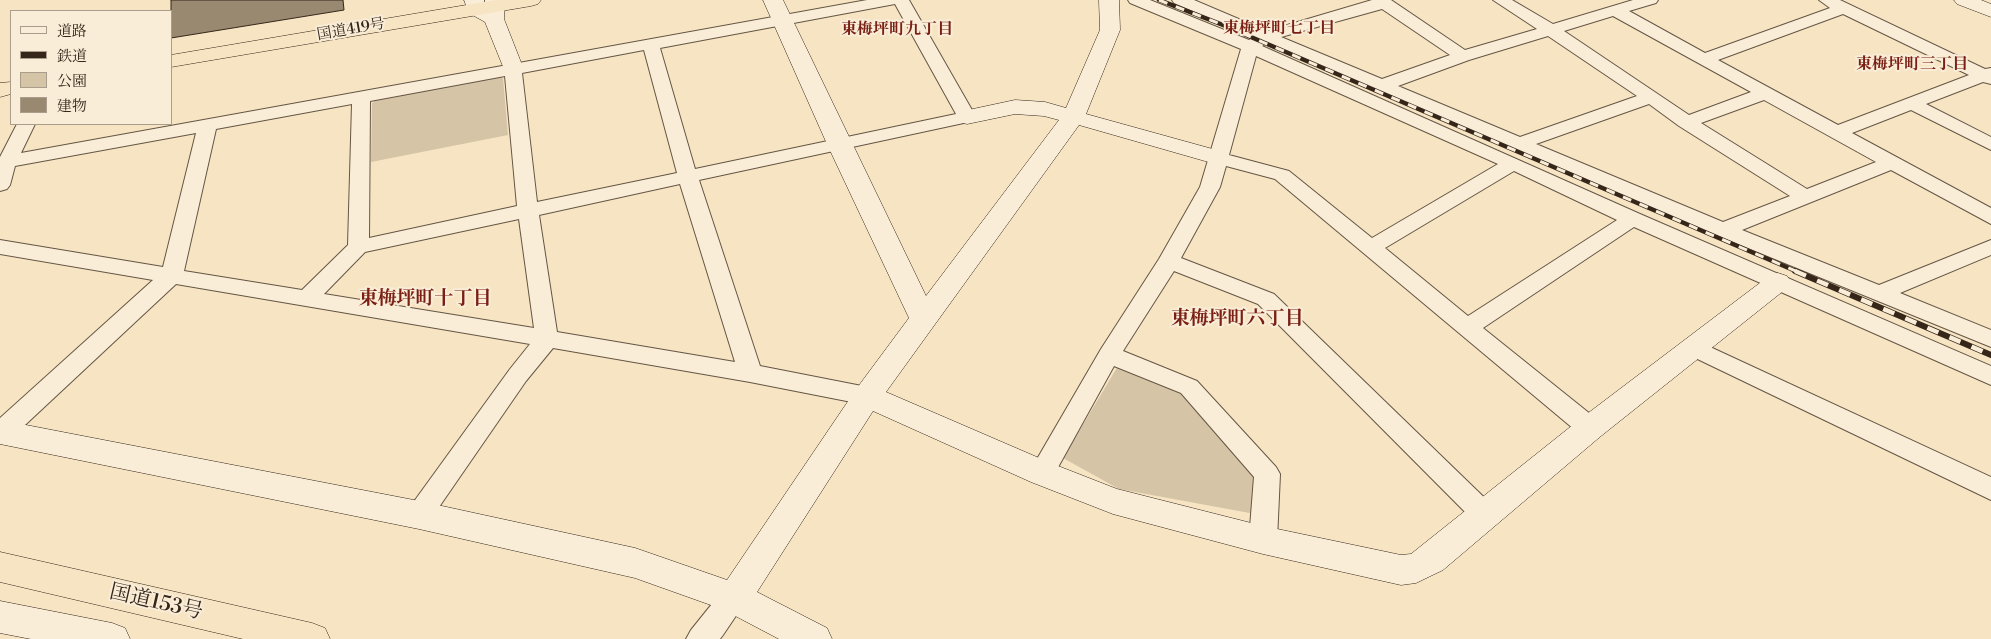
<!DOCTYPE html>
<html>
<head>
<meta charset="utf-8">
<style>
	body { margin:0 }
	#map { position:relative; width:1991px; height:639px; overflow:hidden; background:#f6e4c3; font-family:"Libre Bodoni","Noto Serif JP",serif }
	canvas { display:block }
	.legend { position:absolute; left:10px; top:10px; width:162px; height:115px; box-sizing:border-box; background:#f9edd8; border:1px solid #ab9d8c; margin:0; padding:6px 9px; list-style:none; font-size:15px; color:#352619 }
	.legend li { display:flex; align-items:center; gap:10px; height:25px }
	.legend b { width:25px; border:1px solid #ab9d8c }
</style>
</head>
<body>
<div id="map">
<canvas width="1991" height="639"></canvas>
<ul class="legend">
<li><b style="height:6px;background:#f9edd8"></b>道路</li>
<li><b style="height:6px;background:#352619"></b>鉄道</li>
<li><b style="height:14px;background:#d5c4a6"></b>公園</li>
<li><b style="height:14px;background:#998971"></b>建物</li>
</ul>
</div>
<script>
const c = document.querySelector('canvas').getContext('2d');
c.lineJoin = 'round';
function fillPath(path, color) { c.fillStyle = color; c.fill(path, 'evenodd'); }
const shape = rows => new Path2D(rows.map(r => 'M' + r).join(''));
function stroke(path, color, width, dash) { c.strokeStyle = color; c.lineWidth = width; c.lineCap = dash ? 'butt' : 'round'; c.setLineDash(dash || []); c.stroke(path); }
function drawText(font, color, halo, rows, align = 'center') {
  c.font = font + ' "Libre Bodoni","Noto Serif JP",serif'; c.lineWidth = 4; c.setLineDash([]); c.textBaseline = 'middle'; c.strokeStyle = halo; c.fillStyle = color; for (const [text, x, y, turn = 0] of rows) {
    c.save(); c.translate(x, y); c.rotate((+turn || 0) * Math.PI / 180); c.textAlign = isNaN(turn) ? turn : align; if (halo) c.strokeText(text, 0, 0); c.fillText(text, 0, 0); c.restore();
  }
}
fillPath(shape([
	[498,76,503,78,508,135,371,162,372,103,379,98],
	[1118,366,1177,389,1259,474,1266,516,1119,489,1063,458]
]), '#d5c4a6');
const building = shape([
	[171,0,343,0,344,10,171,38,171,0]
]);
fillPath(building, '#998971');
stroke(building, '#352619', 1);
const street = shape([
	[867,0,909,0,976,117,973,121,699,180,760,366,867,387,876,390,879,396,876,402,867,405,750,382,553,348,526,381,428,523,419,526,410,523,406,515,410,507,510,369,530,344,176,284,10,439,0,441,0,418,153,280,0,254,0,240,163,267,196,133,15,166,10,185,7,189,0,191,0,157,17,124,35,124,21,153,867,0],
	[895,4,956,114,695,169,660,48,895,4],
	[644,50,677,173,537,202,522,73,644,50],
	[505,76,517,206,369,238,370,101,505,76],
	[352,104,348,245,302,290,184,271,216,129,352,104],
	[680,184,735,362,557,332,539,215,680,184],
	[519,219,534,328,324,294,365,252,519,219],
	[1128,0,1150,0,1249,40,1253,37,1174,3,1172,0,1194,0,1267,31,1372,0,1391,0,1465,50,1537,29,1493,0,1512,0,1553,24,1633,0,1658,0,1656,3,1629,11,1705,53,1830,8,1819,0,1840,0,1985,69,1991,68,1991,84,1983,82,1926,104,1991,137,1991,150,1911,110,1852,133,1991,208,1991,224,1891,170,1742,230,1879,285,1991,240,1991,255,1900,293,1991,330,1991,347,1716,235,1267,43,1262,46,1640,214,1991,366,1991,385,1634,227,1483,328,1599,421,1602,428,1599,435,1590,438,1581,435,1275,179,1226,166,1220,187,1181,258,1274,294,1493,506,1497,514,1493,522,1484,525,1475,522,1258,304,1174,271,1123,351,1197,381,1276,467,1280,474,1277,540,1273,548,1263,552,1253,548,1249,540,1254,477,1181,393,1114,366,1051,480,1042,483,1033,480,1029,473,1033,466,1101,349,1159,259,1200,187,1241,49,1130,3,1128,0],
	[1382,9,1450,55,1382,79,1281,37,1382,9],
	[1843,14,1969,75,1838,125,1718,60,1843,14],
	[1613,16,1751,92,1689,115,1564,31,1613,16],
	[1548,36,1637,96,1520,137,1398,86,1469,60,1548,36],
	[1256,56,1498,164,1372,238,1289,171,1229,155,1256,56],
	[1764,100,1876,162,1807,189,1701,123,1764,100],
	[1649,104,1679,126,1790,196,1723,222,1536,144,1649,104],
	[1514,171,1617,220,1468,316,1385,248,1514,171],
	[1695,340,1991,477,1991,500,1687,354,1683,348,1687,342,1695,340],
	[734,585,744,589,748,598,723,635,720,639,686,639,691,630,724,589,734,585]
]);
const secondary = shape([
	[464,0,484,0,485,5,485,0,505,0,504,19,524,70,520,74,513,76,506,74,485,22,469,13,464,0],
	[763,0,783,0,926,296,1059,120,1044,116,1015,114,967,124,959,122,956,117,959,112,1015,100,1045,102,1066,108,1100,30,1099,0,1119,0,1120,30,1086,114,1227,153,1231,158,1227,163,1219,165,1079,125,886,392,1053,464,1117,489,1263,526,1401,555,1411,554,1579,420,1769,276,1778,273,1787,276,1791,282,1787,288,1601,436,1443,570,1416,583,1401,585,1263,554,1113,514,1031,482,873,411,757,592,827,628,832,639,779,639,722,609,635,578,419,529,0,444,0,420,419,501,635,548,727,580,857,388,909,318,827,144,763,0],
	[1954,0,1981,0,1991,4,1991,17,1957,4,1954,0],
	[0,601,112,623,125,628,130,639,31,639,0,633,0,601]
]);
const highway = shape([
	[496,0,541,0,538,4,531,6,171,67,171,55,496,0],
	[11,82,11,94,0,97,0,83,11,82],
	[0,552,312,623,325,628,330,639,243,639,0,582,0,552]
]);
stroke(street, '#655644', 2);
stroke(secondary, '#352619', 1);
stroke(highway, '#352619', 1);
fillPath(street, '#f9edd8');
fillPath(secondary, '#f9edd8');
fillPath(highway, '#f6e4c3');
const railFar1 = shape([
	[1159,0,1223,25,1798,272]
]);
const rail = shape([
	[1795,271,1991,355]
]);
stroke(railFar1, '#352619', 4.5);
stroke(rail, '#352619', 6);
stroke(railFar1, '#f9edd8', 3, [9]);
stroke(rail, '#f9edd8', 4.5, [12]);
drawText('15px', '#352619', '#f9edd8', [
	["国道419号",351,30,-10]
]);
drawText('bold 16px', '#7a1f14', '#f9edd8', [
	["東梅坪町七丁目",1279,29],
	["東梅坪町九丁目",897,30],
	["東梅坪町三丁目",1912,65]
]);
drawText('bold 19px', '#7a1f14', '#f9edd8', [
	["東梅坪町十丁目",425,299],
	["東梅坪町六丁目",1237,319]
]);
drawText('21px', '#352619', '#f9edd8', [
	["国道153号",156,603,13]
]);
</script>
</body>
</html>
